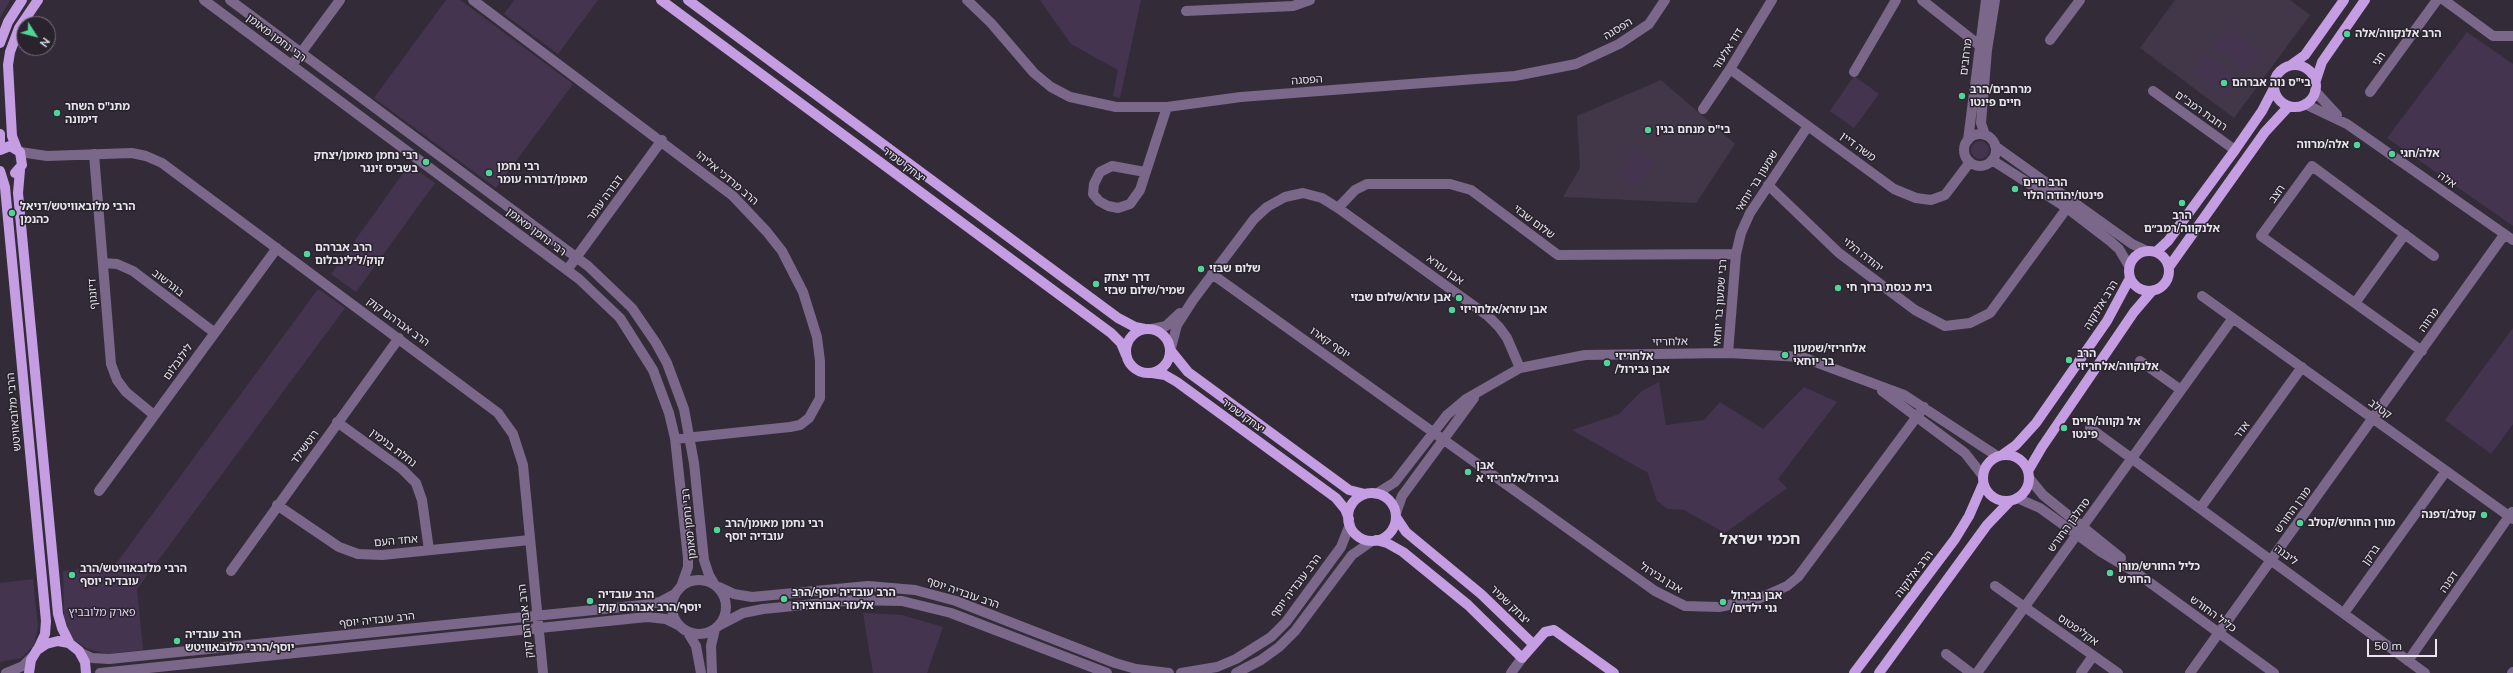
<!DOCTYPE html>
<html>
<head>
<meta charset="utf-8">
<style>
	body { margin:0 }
	#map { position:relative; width:2513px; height:673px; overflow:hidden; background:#332c38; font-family:Mulish,sans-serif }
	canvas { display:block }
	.north { position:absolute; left:16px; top:16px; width:40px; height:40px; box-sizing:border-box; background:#29232e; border:1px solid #76717a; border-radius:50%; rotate:126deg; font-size:11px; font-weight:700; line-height:16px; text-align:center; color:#e9e5ed }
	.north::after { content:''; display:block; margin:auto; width:14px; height:18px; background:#52d397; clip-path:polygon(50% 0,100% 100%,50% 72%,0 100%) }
	.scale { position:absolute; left:2367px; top:639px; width:70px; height:18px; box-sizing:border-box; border:2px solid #e9e5ed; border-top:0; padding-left:5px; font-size:12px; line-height:14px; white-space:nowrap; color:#e9e5ed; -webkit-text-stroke:3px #29232e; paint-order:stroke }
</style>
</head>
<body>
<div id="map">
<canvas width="2513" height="673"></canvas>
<div class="north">N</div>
<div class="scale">50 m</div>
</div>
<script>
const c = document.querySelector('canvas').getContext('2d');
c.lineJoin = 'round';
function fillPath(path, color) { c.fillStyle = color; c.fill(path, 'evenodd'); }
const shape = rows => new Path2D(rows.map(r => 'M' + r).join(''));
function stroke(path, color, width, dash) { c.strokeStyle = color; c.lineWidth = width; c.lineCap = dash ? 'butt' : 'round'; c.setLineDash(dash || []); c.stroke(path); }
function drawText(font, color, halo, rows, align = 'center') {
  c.font = font + ' Mulish,"Noto Sans Hebrew",sans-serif'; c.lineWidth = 3; c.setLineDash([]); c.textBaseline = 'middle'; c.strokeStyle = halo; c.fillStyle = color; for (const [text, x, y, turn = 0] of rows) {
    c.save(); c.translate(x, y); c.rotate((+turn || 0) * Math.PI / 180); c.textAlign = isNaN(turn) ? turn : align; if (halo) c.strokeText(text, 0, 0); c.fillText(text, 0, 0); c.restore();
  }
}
fillPath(shape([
	[2175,0,2290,0,2310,15,2234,118,2140,48],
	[1661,80,1735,144,1696,203,1563,197,1580,168,1577,116]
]), '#413748');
fillPath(shape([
	[0,0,10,0,0,18],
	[446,0,460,0,573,84,496,188,374,98],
	[514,0,598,0,558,54,504,14],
	[1040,0,1141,0,1120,98,1113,96,1118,70,1071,44],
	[2228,28,2260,52,2246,71,2214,47],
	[2467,32,2513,64,2513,226,2387,138],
	[2208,55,2240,79,2226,97,2194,73],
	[1854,76,1879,94,1854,128,1830,111],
	'1971 150a9 9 0 1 1 18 0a9 9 0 1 1-18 0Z',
	[1636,149,1655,163,1637,186,1619,171],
	[409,165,435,183,356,292,331,274],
	[318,289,345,308,137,589,143,650,106,654,86,648,73,639,64,621,63,571,115,565],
	[2513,328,2513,424,2491,454,2445,420],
	[1659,382,1666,425,1704,420,1720,402,1763,429,1804,387,1837,402,1778,479,1787,488,1725,533,1684,510,1668,509,1657,501,1648,473,1572,430,1619,414,1642,391],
	[33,579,38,627,34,645,21,658,0,662,0,583],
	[863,613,902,615,943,627,927,673,873,673]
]), '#443450');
stroke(shape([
	[204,0,579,279,620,318,653,370,669,413,675,438,688,558,688,567,681,587],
	[230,0,588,266,632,308,656,343,667,363,684,409,694,463,704,560,709,575,715,585],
	[473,0,733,196,767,232,782,251,803,292,817,337,820,361,820,398,809,418,800,425,790,427,675,439],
	[967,0,991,23,1034,73,1051,87,1070,97,1116,107,1167,107,1241,97,1515,76,1576,64,1619,44,1649,24,1665,0],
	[1922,0,1979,45],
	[2444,0,2493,36,2513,36],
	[1186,11,1293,6,1310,0],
	[2050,40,2080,0],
	[292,65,340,0],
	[1730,69,1894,189,1916,198,1931,200,1945,195,1970,162],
	[1854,72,1896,0],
	[2153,91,2235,150],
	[2315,91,2337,115],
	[2370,92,2437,0],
	[2305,104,2347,124,2513,240],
	[1703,109,1730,69,1772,0],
	'1964 150a16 16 0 1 1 32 0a16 16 0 1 1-32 0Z',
	[1985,135,1981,123,1987,50,1995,0],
	[1968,140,1986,0],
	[1995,146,2132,244,2147,251],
	[20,152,47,156,132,153,146,156,162,163,498,413,513,434,523,465,543,673],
	[94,154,111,364,117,380,126,392,154,415],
	[1992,160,2067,208,2110,241,2119,249,2129,266],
	[1145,172,1112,166,1100,172,1094,184,1093,194,1099,201,1108,206,1118,208,1130,204,1140,190,1167,107],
	[1768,185,1839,253,1915,310,1945,326,1970,323,1990,313,2067,208],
	[1338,208,1355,190,1367,184,1450,184,1471,190,1558,255,1736,254],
	[103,263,117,264,133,271,215,333],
	[567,270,662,140],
	[1212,274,1655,591,1685,606,1719,607,1758,599,1787,586,1798,577,1924,407],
	[2202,296,2513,519],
	[2355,303,2405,234],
	[1152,329,1166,326,1180,313],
	[1171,348,1177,325,1193,300,1254,219,1267,207,1285,197,1303,193,1322,198,1338,208,1488,316,1499,327,1507,338,1520,368],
	[2422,351,2261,236,2312,166,2434,256],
	[1728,353,1736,254,1741,233,1750,213,1808,126],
	[2140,361,2181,390],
	[1882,391,1965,453,1983,476],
	[337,422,402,469,416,483,422,500,429,550],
	[2090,428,2425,673],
	[2029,478,2043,495,2121,558],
	[99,491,277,248],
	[1376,494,1395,482,1447,415,1466,399,1520,368,1585,355,1728,353,1802,357,1904,395,1997,456],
	[2017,498,2040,508,2101,552,2138,574,2274,673],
	[277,505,339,547,358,554,382,555,530,540],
	[2201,507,2302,367],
	[1396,513,1402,496,1474,398],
	[231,571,399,338],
	'672 607a27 27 0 1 1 54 0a27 27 0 1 1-54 0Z',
	[1995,586,2118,673],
	[719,587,734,594,752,597,868,586,915,590,956,601,1115,663,1136,669,1169,673],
	[2344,613,2446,471],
	[718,626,743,613,763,609,855,600,902,601,951,613,1107,673],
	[687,631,696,646,701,673],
	[81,653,92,658,109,659,643,605,660,602,675,594],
	[1946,654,1971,673],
	[2408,661,2512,512],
	[6,673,23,666,32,657],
	[100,673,647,617,666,619,680,626],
	[712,673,711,646,715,629],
	[1181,673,1217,667,1236,659,1271,637,1286,622,1341,547,1350,524],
	[1236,673,1261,660,1279,647,1295,631,1352,555,1372,541],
	[1511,673,1522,658],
	[1977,673,2233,318],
	[2081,673,2093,656],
	[2190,673,2504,235],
	[2512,673,2513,672]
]), '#7a6789', 10);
stroke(shape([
	[661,0,1111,333,1121,343,1126,355],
	[688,0,1118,318,1135,327,1145,329],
	[0,43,8,22,22,0],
	[2291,65,2305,55,2344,0],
	'2274 86a21 21 0 1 1 42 0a21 21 0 1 1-42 0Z',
	[2315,83,2322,62,2365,0],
	[0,134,0,145],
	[17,149,12,136,8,65,10,52,19,28,38,0],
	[0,150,10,146,20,152,22,165,15,173],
	[20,170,18,193,58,614,62,628,70,644],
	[0,171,5,187,46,621,45,634,38,649],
	'2129 271a20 20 0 1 1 40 0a20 20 0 1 1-40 0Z',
	[2156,252,2168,241,2235,150,2262,111,2274,88],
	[2169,267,2265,132,2289,106],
	'1126 351a22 22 0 1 1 44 0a22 22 0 1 1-44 0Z',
	[1171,351,1188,372,1349,490,1365,494],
	[1152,373,1165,375,1177,382,1336,498,1345,509,1349,519],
	'1983 478a23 23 0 1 1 46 0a23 23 0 1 1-46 0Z',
	[2002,455,2016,445,2036,423,2107,321,2130,278],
	[2028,471,2042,447,2134,312,2152,291],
	'1348 517a24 24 0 1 1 48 0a24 24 0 1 1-48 0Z',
	[1396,517,1406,532,1481,594,1533,644],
	[1376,540,1387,543,1403,552,1468,605,1522,658,1545,632,1554,630,1614,673],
	[29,673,31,660,37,650,46,644,58,641,69,643,79,651,85,662,86,673],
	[1854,673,1955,539,1969,516,1983,484],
	[1879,673,1987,525,2010,501]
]), '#c59de3', 10);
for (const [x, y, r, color] of [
	[2347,34,4,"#52d397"],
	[2224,83,4,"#52d397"],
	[1962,96,4,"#52d397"],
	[57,113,4,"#52d397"],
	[1648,130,4,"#52d397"],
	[2357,145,4,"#52d397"],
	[2392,154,4,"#52d397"],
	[426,162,4,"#52d397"],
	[489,173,4,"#52d397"],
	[2015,189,4,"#52d397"],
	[2182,203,4,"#52d397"],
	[12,213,4,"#52d397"],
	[307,254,4,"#52d397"],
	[1201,269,4,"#52d397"],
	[1096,284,4,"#52d397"],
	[1838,288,4,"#52d397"],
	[1459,298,4,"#52d397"],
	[1452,310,4,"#52d397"],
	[1785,355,4,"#52d397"],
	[2069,360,4,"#52d397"],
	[1607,363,4,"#52d397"],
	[2064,428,4,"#52d397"],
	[1468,472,4,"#52d397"],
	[2484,515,4,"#52d397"],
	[2300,523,4,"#52d397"],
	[717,530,4,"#52d397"],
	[2110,573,4,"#52d397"],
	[72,575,4,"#52d397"],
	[784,599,4,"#52d397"],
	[590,601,4,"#52d397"],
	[1723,602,4,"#52d397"],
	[177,641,4,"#52d397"]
]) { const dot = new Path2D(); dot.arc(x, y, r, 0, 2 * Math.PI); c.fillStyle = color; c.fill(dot); stroke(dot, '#29232e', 1.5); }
drawText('11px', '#e9e5ed', '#29232e', [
	["הפסגה",1618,29,-31],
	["רבי נחמן מאומן",276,38,37],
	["דוד אלעזר",1728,49,-58],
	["מרחבים",1966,57,-83],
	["חגי",2379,59,-54],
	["הפסגה",1307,80,-4],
	["רחבת רמב\"ם",2201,111,35],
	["משה דיין",1858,147,36],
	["יצחק שמיר",904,165,37],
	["הרב מרדכי אליהו",727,178,40],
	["אלה",2447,180,35],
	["שמעון בר יוחאי",1757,181,-58],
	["חצב",2277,194,-54],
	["דבורה עומר",605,198,-54],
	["שלום שבזי",1534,222,37],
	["רבי נחמן מאומן",536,232,37],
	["יהודה הלוי",1863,255,38],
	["אבן עזרא",1445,270,36],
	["בוגרשוב",168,283,38],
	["דיזנגוף",93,294,-94],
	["רבי שמעון בר יוחאי",1720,303,-86],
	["הרב אלנקוה",2101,305,-59],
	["מרווה",2429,320,-55],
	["הרב אברהם קוק",398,322,36],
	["אלחריזי",1670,342,-1],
	["יוסף קארו",1330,343,35],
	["לילנבלום",178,362,-54],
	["קטלב",2380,409,36],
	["הרבי מלובאוויטש",14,412,-95],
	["יצחק שמיר",1243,416,36],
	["אדר",2242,430,-54],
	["רוטשילד",305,447,-54],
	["נחלת בנימין",393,448,37],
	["מורן החורש",2293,510,-54],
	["רבי נחמן מאומן",689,524,-96],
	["סחלבן החורש",2069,525,-54],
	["אחד העם",396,541,-5],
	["ליבנה",2286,555,37],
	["ברקן",2371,555,-55],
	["הרב אלנקוה",1914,574,-53],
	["אבן גבירול",1661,578,32],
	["דפנה",2449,582,-55],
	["הרב עובדיה יוסף",1296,586,-53],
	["הרב עובדיה יוסף",963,593,19],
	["יצחק שמיר",1510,605,44],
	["כליל החורש",2213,614,36],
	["הרב עובדיה יוסף",377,620,-6],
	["הרב אברהם קוק",526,621,-96],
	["אקליפטוס",2078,630,35]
]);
drawText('bold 11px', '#e9e5ed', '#29232e', [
	["הרב אלנקווה/אלה",2355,34],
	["בי\"ס נוה אברהם",2232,83],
	["מרחבים/הרב",1970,90],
	["חיים פינטו",1970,103],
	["מתנ\"ס השחר",65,107],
	["דימונה",65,120],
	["בי\"ס מנחם בגין",1656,130],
	["אלה/מרווה",2349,145,"right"],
	["אלה/חגי",2400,154],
	["רבי נחמן מאומן/יצחק",418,156,"right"],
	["בשביס זינגר",418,169,"right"],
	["רבי נחמן",497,167],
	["מאומן/דבורה עומר",497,180],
	["הרב חיים",2023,183],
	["פינטו/יהודה הלוי",2023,196],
	["הרבי מלובאוויטש/דניאל",20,207],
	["כהנמן",20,220],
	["הרב",2182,216,"center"],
	["אלנקווה/רמב״ם",2182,229,"center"],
	["הרב אברהם",315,248],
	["קוק/לילינבלום",315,261],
	["שלום שבזי",1209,269],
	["דרך יצחק",1104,278],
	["שמיר/שלום שבזי",1104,291],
	["בית כנסת ברוך חי",1846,288],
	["אבן עזרא/שלום שבזי",1451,298,"right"],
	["אבן עזרא/אלחריזי",1460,310],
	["אלחריזי/שמעון",1793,349],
	["בר יוחאי",1793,362],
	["הרב",2077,354],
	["אלנקווה/אלחריזי",2077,367],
	["אלחריזי",1615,357],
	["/אבן גבירול",1615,370],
	["אל נקווה/חיים",2072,422],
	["פינטו",2072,435],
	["אבן",1476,466],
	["גבירול/אלחריזי א",1476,479],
	["קטלב/דפנה",2476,515,"right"],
	["מורן החורש/קטלב",2308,523],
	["רבי נחמן מאומן/הרב",725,524],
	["עובדיה יוסף",725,537],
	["כליל החורש/מורן",2118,567],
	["החורש",2118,580],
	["הרבי מלובאוויטש/הרב",80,569],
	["עובדיה יוסף",80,582],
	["הרב עובדיה יוסף/הרב",792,593],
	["אלעזר אבוחצירה",792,606],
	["הרב עובדיה",598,595],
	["יוסף/הרב אברהם קוק",598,608],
	["אבן גבירול",1731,596],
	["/גני ילדים",1731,609],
	["הרב עובדיה",185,635],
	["יוסף/הרבי מלובאוויטש",185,648]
], 'left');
drawText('11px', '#e8d3f9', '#29232e', [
	["פארק מלובביץ",102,613]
]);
drawText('bold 15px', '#e9e5ed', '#29232e', [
	["חכמי ישראל",1760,539]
]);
</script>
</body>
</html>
